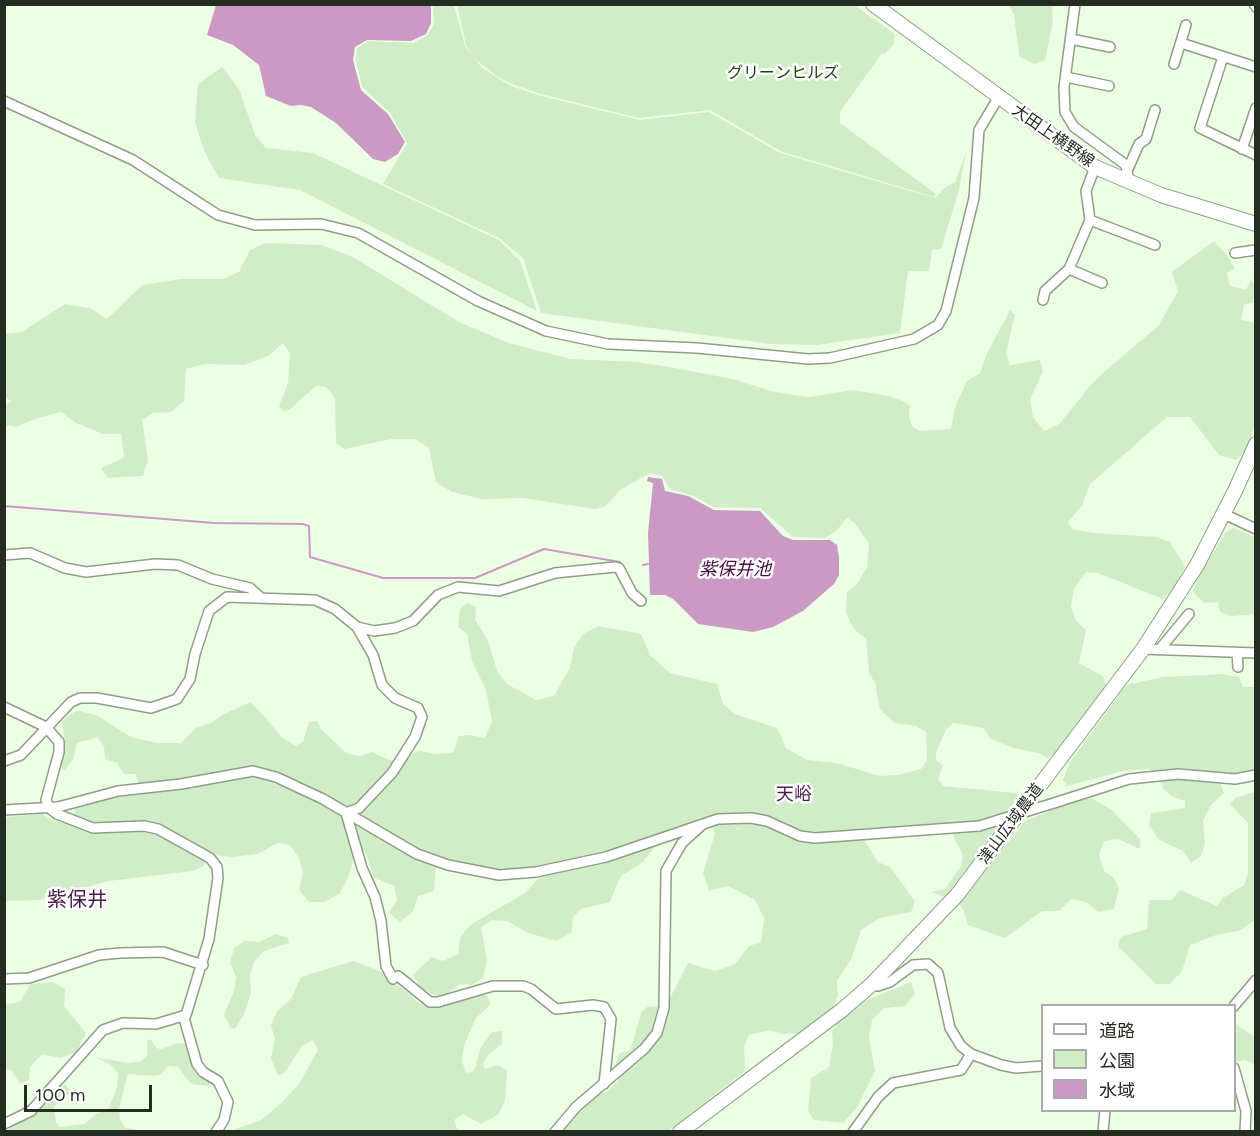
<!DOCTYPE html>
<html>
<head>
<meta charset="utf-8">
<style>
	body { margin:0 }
	#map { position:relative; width:1260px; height:1136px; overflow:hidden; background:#ecffe5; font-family:Figtree,"Noto Sans JP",sans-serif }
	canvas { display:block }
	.frame { position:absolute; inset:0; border:6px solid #252c22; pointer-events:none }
	.legend { position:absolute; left:1041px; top:1004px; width:195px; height:108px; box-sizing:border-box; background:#fff; border:2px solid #a8aba7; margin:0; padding:8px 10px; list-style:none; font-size:18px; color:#252c22 }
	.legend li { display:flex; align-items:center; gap:12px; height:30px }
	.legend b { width:30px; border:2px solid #a8aba7 }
	.scale { position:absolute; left:24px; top:1085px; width:128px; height:27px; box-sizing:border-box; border:3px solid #252c22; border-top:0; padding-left:8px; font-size:18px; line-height:21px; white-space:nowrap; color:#252c22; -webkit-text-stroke:4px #fff; paint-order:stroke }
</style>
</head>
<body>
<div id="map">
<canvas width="1260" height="1136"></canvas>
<div class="frame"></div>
<ul class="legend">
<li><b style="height:8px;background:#fff"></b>道路</li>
<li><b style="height:16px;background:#d1edc7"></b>公園</li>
<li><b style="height:16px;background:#ca9ac4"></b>水域</li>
</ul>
<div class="scale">100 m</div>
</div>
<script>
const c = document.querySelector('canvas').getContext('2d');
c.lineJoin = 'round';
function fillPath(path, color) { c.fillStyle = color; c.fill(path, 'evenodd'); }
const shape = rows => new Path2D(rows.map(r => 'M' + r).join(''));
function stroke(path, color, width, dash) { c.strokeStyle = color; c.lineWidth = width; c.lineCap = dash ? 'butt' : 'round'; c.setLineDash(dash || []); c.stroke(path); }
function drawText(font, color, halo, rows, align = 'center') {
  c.font = font + ' Figtree,"Noto Sans JP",sans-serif'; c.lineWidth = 5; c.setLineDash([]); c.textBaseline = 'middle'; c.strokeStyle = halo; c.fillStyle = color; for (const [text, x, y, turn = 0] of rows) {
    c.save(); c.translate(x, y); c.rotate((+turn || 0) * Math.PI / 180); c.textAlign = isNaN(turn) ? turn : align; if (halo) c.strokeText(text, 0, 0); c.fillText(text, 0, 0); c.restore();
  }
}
fillPath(shape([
	[433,5,454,5,465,46,482,68,511,86,541,96,640,120,709,112,780,153,935,198,946,187,955,182,966,152,959,190,941,249,932,250,929,271,908,271,900,333,817,345,771,344,541,313,523,258,499,238,383,184,407,143,390,113,362,87,356,60,357,48,368,41,413,43,428,35,434,24],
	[457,5,854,5,895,34,894,43,885,54,882,53,840,112,840,123,936,194,934,197,780,151,710,110,639,118,541,94,512,84,496,76,474,58,466,45],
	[1008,5,1052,5,1053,21,1045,60,1034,64,1019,56,1014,14],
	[222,67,239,89,255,135,266,148,313,153,499,240,520,261,537,311,300,190,219,178,204,151,195,122,198,84],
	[1214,241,1228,256,1235,269,1227,273,1230,286,1246,290,1251,279,1255,285,1253,303,1244,304,1241,320,1255,323,1255,425,1247,448,1236,460,1219,455,1190,417,1167,417,1090,484,1082,505,1068,522,1072,529,1093,533,1156,537,1170,542,1185,567,1173,589,1163,599,1098,573,1086,572,1074,589,1071,606,1076,621,1086,630,1079,663,1103,676,1106,686,1078,726,1055,754,1047,758,1039,753,1013,748,991,739,983,728,953,723,946,730,936,752,936,760,943,766,938,778,943,786,1016,793,1020,797,1018,805,946,898,931,892,945,889,961,866,963,855,954,838,953,825,937,827,911,825,865,832,865,842,878,862,890,867,915,901,911,912,880,918,861,930,852,957,837,981,838,996,831,1011,805,1033,782,1034,770,1030,749,1035,744,1047,745,1071,668,1131,558,1131,598,1094,606,1092,618,1082,616,1063,620,1053,630,1051,642,1011,647,1007,660,1006,669,1000,688,963,715,971,735,964,749,946,761,942,764,918,755,900,728,886,709,891,703,873,715,834,709,817,669,829,643,862,621,876,610,902,581,909,573,917,572,932,557,941,528,933,507,921,492,920,481,927,487,961,483,978,472,985,460,984,448,993,437,996,422,989,413,975,432,957,443,961,458,954,460,938,470,925,525,893,541,876,534,867,504,871,467,867,436,859,434,891,418,896,413,911,400,922,389,913,397,900,394,886,374,878,365,851,354,858,348,878,339,894,325,902,309,902,299,890,303,873,299,858,290,845,278,843,257,854,231,857,214,855,207,857,204,866,193,871,109,881,39,900,5,901,5,817,42,814,52,820,65,823,74,819,75,805,140,789,136,774,124,774,117,763,105,759,104,746,97,737,77,743,73,760,64,771,60,764,65,742,62,721,77,710,98,716,131,737,158,743,181,743,196,728,213,722,222,715,251,702,283,738,295,746,303,742,309,722,317,721,321,729,346,753,359,756,372,752,389,760,401,761,419,750,432,754,453,753,459,736,469,735,485,738,492,721,486,690,472,661,467,634,458,627,460,609,467,603,476,607,475,619,488,640,497,671,507,684,536,700,554,696,570,668,574,648,583,634,599,626,641,634,650,655,670,673,717,684,723,704,735,714,777,728,786,748,807,760,837,763,879,776,898,775,921,769,927,760,926,732,916,726,894,723,880,709,875,683,869,673,866,639,854,629,846,613,847,592,857,584,867,567,869,544,854,522,847,518,836,531,825,538,793,537,760,508,713,507,694,496,670,489,662,476,650,473,620,490,606,506,595,509,523,498,482,499,452,492,436,482,429,448,415,439,392,439,344,449,336,443,335,398,326,387,316,386,289,410,282,411,279,406,288,383,290,354,283,343,270,355,244,365,205,364,186,369,184,401,171,412,153,413,142,420,148,460,143,476,108,478,101,468,124,458,121,434,103,434,76,423,61,412,34,419,17,427,5,425,4,406,11,401,5,397,5,334,22,332,65,304,90,308,107,319,142,285,181,279,223,279,239,272,250,250,265,243,321,245,353,257,459,322,509,343,570,359,638,362,675,368,732,379,775,392,809,397,853,390,884,395,903,401,910,406,909,417,912,426,919,431,951,429,955,407,967,381,980,373,986,355,1010,310,1015,315,1006,353,1010,365,1040,360,1043,371,1030,399,1033,417,1044,431,1059,424,1096,379,1159,325,1178,291,1172,272],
	[1233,528,1255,537,1255,614,1232,616,1220,612,1218,602,1204,603,1193,592,1197,580,1225,533],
	[1223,674,1239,677,1243,687,1255,687,1255,770,1234,774,1220,782,1224,793,1211,805,1203,821,1205,844,1201,856,1191,863,1183,851,1159,840,1149,825,1151,813,1185,808,1185,801,1171,796,1162,787,1159,772,1147,769,1123,771,1067,786,1063,780,1069,764,1126,685,1163,677],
	[1255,792,1255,920,1239,931,1216,935,1190,945,1182,971,1170,984,1156,984,1118,946,1121,937,1147,929,1149,900,1172,900,1180,890,1217,906,1223,898,1244,885,1248,873,1248,823,1230,804,1235,798],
	[1092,798,1113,811,1140,839,1140,849,1118,839,1104,841,1099,854,1104,871,1113,877,1119,888,1114,909,1098,912,1086,902,1071,899,1059,911,1042,911,1005,938,968,925,964,911,959,904,1025,821,1077,800],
	[276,934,288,938,289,943,264,951,254,962,250,975,251,993,244,1014,235,1029,231,1028,224,1015,234,991,236,977,230,963,234,948,245,941,259,942],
	[353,961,382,972,394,985,400,986,420,1004,434,1008,481,994,488,996,490,1005,476,1018,464,1045,462,1061,466,1073,474,1071,481,1047,492,1032,502,1031,502,1044,489,1054,483,1064,485,1069,498,1065,507,1071,505,1101,498,1115,481,1124,463,1114,454,1120,458,1131,228,1132,261,1120,280,1104,299,1084,318,1050,312,1040,302,1046,284,1073,278,1076,271,1058,275,1038,271,1026,277,1011,291,999,301,977],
	[53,982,65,989,64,1006,86,1033,76,1052,60,1058,42,1054,30,1067,29,1080,20,1084,12,1071,5,1068,5,1004,20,1002,30,984],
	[911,982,915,994,905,1006,884,1008,872,1020,869,1036,875,1071,856,1109,843,1123,814,1120,808,1111,811,1078,829,1067,833,1044,832,1031,839,1021,865,1001],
	[1235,1024,1255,1037,1255,1064,1244,1060,1238,1062,1235,1059],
	[151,1039,156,1048,161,1049,178,1043,185,1044,191,1052,195,1072,210,1082,209,1086,191,1084,178,1067,168,1066,160,1075,153,1076,128,1074,119,1109,120,1120,126,1128,144,1131,5,1132,42,1108,65,1084,71,1092,54,1107,56,1123,60,1127,85,1124,96,1114,108,1110,117,1088,118,1073,110,1064,94,1057,128,1063,142,1061,147,1055,147,1041]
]), '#d1edc7');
fillPath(shape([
	[216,5,431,5,431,23,426,34,411,41,367,40,355,47,353,60,361,90,388,114,405,142,398,154,385,162,373,159,336,123,311,107,301,105,291,106,266,96,259,65,233,45,207,35],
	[648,477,662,479,665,491,688,496,714,510,760,511,783,536,793,540,830,540,837,545,839,557,839,575,834,584,803,611,773,627,753,632,698,624,673,599,665,595,650,595,648,533,653,483,647,481]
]), '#ca9ac4');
stroke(shape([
	[4,506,214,523,303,524,309,526,310,557,383,578,475,578,544,549,620,562],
	[643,565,648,564]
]), '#ca9ac4', 2);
const street = shape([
	[1075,4,1064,87,1065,112,1074,127,1126,165,1129,183],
	[1254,4,1256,7],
	[1071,39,1110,47],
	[1181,43,1256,67],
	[1223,57,1200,128,1256,155],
	[1174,64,1186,25],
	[1066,77,1109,86],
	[4,101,133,160,218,215,255,225,321,224,358,233,478,301,546,331,608,344,697,348,808,359,830,358,914,339,938,325,946,311,974,198,979,130,998,98],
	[1242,149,1256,108],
	[1128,169,1139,144,1146,139,1155,110],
	[1090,220,1155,245],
	[1235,253,1256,250],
	[1069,269,1102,283],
	[1043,300,1045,291,1069,269,1090,220,1086,191,1095,167],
	[1224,514,1256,529],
	[4,555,30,553,65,568,86,572,155,564,178,565,212,579,250,588,260,597],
	[357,627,374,631,395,628,413,621,438,595,458,587,499,591,555,573,615,567,619,568,632,593,641,601],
	[1143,649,1256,653],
	[1159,650,1189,614],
	[1237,653,1238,667],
	[4,707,46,727,59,742,59,752,46,800,49,808,57,814,93,828,144,826,158,829,210,858,217,867,218,878,209,939,186,1015,156,1024,123,1023,103,1030,31,1111,4,1124],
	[4,761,21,755,71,702,80,698,97,698,151,708,177,699,190,679,195,654,209,611,227,597,315,600,335,609,357,627,373,655,382,685,395,698,418,708,422,717,415,737,392,773,359,808,346,813],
	[1054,803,1129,779,1178,774,1235,779,1256,775],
	[4,810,58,807,118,791,181,784,253,771,276,777,323,799,417,854,448,865,499,875,536,872,606,857,718,819,751,818,767,821,800,836,815,838,979,826],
	[346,813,362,868,375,897,381,921,386,966,393,979],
	[398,976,430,1002,438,1002,493,986,523,986,531,989,556,1009,593,1005,604,1007,611,1019,604,1084],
	[4,979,29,978,99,955,120,953,163,952,203,965],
	[872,984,878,986,890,982,913,965,928,964,938,973,950,1028,961,1046,971,1054,1001,1065,1016,1068,1042,1066],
	[1234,1006,1256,980],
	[184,1018,197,1064,203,1072,218,1081,228,1102,224,1120,216,1132],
	[1234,1068,1246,1111,1245,1132],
	[555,1132,576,1107,644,1049,657,1033,664,1008,666,871,682,843,703,824],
	[853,1132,878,1097,893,1083,961,1070,971,1054],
	[1103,1132,1105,1110]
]);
const secondary = shape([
	[873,4,1095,167,1161,195,1256,224],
	[680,1132,842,1010,872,984,957,895,1143,649,1197,565,1235,491,1256,444]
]);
stroke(street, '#8d9f87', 12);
stroke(secondary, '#8d9f87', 16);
stroke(street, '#fff', 9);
stroke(secondary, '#fff', 14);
const streetBridge = shape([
	[979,826,1054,803]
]);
stroke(streetBridge, '#8d9f87', 12, []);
stroke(streetBridge, '#fff', 9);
drawText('16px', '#1e410d', '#fff', [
	["グリーンヒルズ",783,73]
]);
drawText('16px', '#252c22', '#fff', [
	["大田上横野線",1053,136,35],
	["津山広域農道",1011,824,-53]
]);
drawText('italic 18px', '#470d44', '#fff', [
	["紫保井池",735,570]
]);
drawText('18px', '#4f1c4b', '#fff', [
	["天峪",794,795]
]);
drawText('20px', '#4f1c4b', '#fff', [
	["紫保井",77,900]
]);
</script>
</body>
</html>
